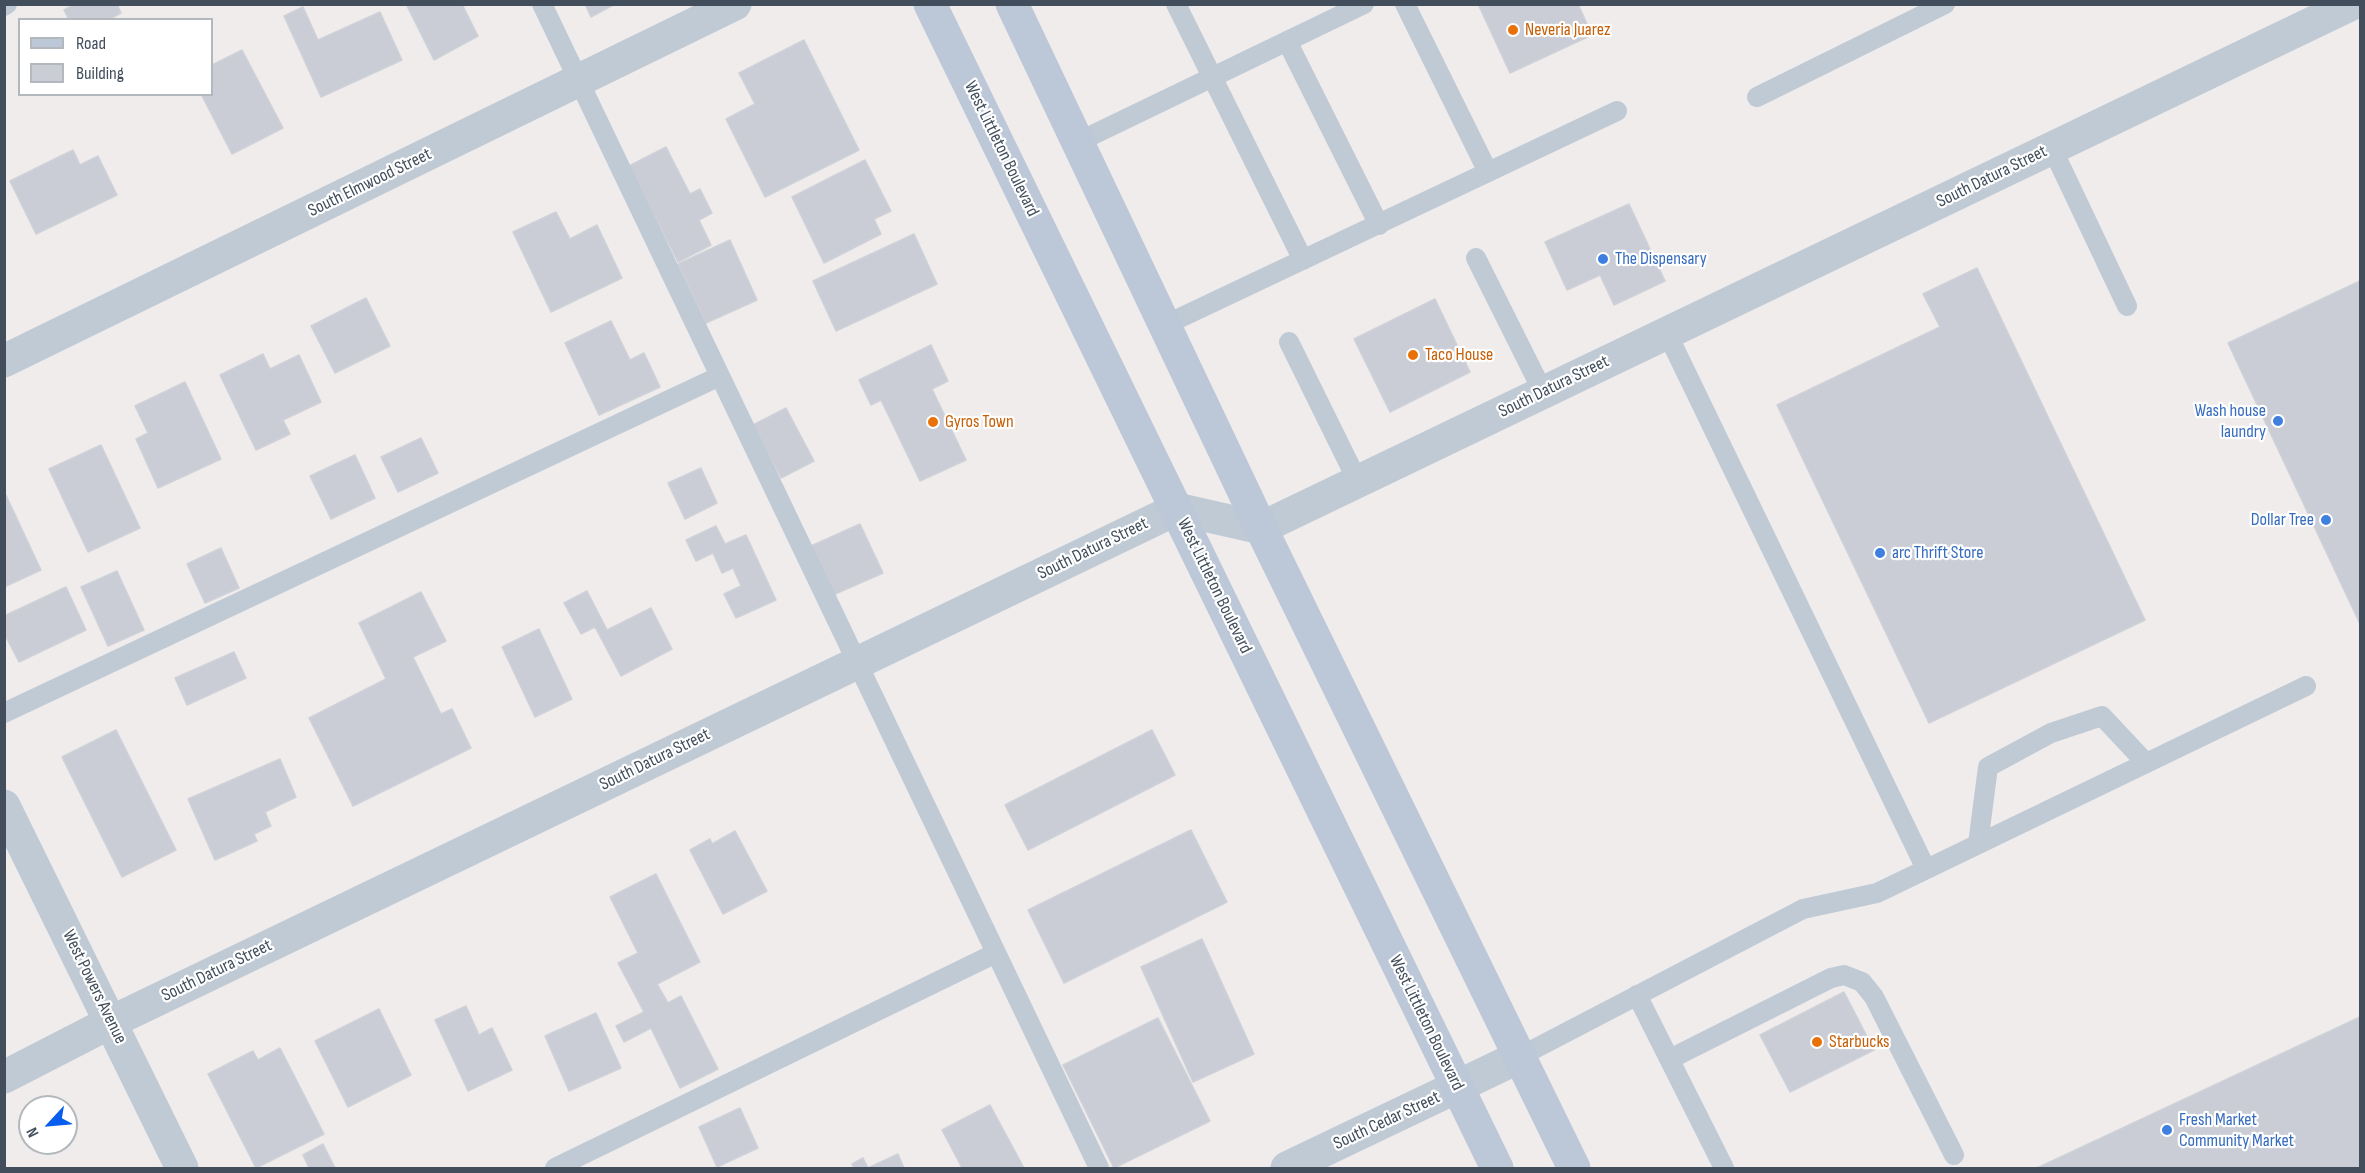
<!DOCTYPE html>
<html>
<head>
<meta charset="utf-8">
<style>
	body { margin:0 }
	#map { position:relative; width:2365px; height:1173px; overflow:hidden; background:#efeceb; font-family:"Sofia Sans Condensed",sans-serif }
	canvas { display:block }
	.frame { position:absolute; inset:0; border:6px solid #424e5b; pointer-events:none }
	.legend { position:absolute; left:18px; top:18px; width:195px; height:78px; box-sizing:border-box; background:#fff; border:2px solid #b3b8bd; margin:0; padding:8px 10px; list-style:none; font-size:18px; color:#424e5b }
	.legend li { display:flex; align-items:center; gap:12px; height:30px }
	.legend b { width:30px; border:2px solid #b3b8bd }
	.north { position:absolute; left:18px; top:1095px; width:60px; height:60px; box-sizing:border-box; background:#fff; border:2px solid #b3b8bd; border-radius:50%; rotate:244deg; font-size:16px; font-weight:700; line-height:24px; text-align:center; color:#424e5b }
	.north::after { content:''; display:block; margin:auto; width:21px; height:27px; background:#065dee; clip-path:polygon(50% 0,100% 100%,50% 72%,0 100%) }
</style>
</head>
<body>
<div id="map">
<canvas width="2365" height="1173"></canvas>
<div class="frame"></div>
<ul class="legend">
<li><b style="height:8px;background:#bcc7d8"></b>Road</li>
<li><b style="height:16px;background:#cacdd5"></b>Building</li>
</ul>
<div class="north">N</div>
</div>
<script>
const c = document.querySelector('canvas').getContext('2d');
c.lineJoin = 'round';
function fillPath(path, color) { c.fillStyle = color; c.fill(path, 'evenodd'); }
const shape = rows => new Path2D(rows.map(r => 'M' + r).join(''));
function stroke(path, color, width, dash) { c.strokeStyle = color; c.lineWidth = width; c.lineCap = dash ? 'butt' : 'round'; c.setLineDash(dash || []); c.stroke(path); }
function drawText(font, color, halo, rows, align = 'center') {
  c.font = font + ' "Sofia Sans Condensed",sans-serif'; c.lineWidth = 4.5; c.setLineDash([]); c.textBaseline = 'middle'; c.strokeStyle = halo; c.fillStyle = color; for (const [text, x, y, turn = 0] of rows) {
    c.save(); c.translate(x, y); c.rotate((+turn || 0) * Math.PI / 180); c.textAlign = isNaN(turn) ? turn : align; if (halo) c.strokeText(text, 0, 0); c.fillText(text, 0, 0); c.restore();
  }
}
const building = shape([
	[75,4,117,4,121,13,108,20,69,20,64,10,75,4],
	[406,4,462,4,478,36,434,60,406,4],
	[585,4,615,4,591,17,585,4],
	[1478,4,1578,4,1592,35,1510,73,1478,4],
	[303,7,318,40,380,12,402,60,321,97,284,16,303,7],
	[804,40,859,150,765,197,726,119,755,104,739,73,804,40],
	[242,50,283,128,232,154,201,94,212,94,212,65,242,50],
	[666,147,690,194,700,189,712,213,699,220,711,245,678,262,629,166,666,147],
	[73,150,80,165,98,156,117,195,36,234,10,181,73,150],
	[865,160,891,211,874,219,881,234,824,263,792,197,865,160],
	[1629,204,1665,281,1614,305,1600,275,1567,290,1545,242,1629,204],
	[556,212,570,239,597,225,622,278,551,312,513,232,556,212],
	[914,234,937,284,836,331,813,281,914,234],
	[730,240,757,300,706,323,678,264,730,240],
	[1977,268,2145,620,1929,723,1777,405,1940,327,1923,294,1977,268],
	[2360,281,2360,624,2228,343,2360,281],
	[366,298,390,346,335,373,311,326,366,298],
	[1435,299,1470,372,1390,412,1354,339,1435,299],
	[611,321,630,360,644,353,660,387,599,415,565,343,611,321],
	[931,345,948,381,932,389,966,460,920,481,881,400,871,405,859,380,931,345],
	[263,354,270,369,299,355,321,402,283,420,290,434,256,450,220,375,263,354],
	[185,382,221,459,158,488,136,439,148,433,135,406,185,382],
	[786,408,814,461,781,478,753,425,786,408],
	[421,438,438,473,398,492,381,457,421,438],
	[101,445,140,528,88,552,49,469,101,445],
	[355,455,375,498,331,519,310,476,355,455],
	[701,468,717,503,685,519,668,483,701,468],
	[4,491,41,570,4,587,4,491],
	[860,524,883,573,833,595,811,546,860,524],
	[716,526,725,544,746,535,776,600,736,618,724,594,741,586,733,568,722,573,713,553,696,561,686,540,716,526],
	[221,548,239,588,205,603,187,564,221,548],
	[117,571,144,630,108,646,81,587,117,571],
	[66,587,86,630,19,662,4,633,4,616,66,587],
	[587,591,607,630,651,608,672,649,621,676,595,627,581,634,564,603,587,591],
	[421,592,446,641,413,657,441,714,452,709,471,748,353,806,309,718,386,679,359,623,421,592],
	[539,629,572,699,535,717,502,647,539,629],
	[234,652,246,678,187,705,175,678,234,652],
	[116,730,176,850,122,877,62,757,116,730],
	[1152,730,1175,775,1028,850,1005,805,1152,730],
	[280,759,296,797,265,812,271,826,254,834,257,841,215,860,188,799,280,759],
	[1191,830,1227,902,1064,983,1028,910,1191,830],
	[735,831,767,891,723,914,690,850,710,839,712,844,735,831],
	[656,874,700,962,657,984,668,1003,681,996,718,1069,680,1088,651,1028,624,1042,616,1026,644,1012,618,963,638,953,610,897,656,874],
	[1202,939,1254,1054,1193,1082,1141,967,1202,939],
	[1844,992,1874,1050,1790,1092,1760,1035,1844,992],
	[466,1006,479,1035,492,1028,512,1070,468,1091,435,1020,466,1006],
	[379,1009,411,1075,348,1107,315,1041,379,1009],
	[596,1013,621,1068,569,1091,545,1036,596,1013],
	[2360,1017,2360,1168,2037,1168,2360,1017],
	[1158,1018,1210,1121,1114,1168,1063,1065,1158,1018],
	[280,1048,324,1134,256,1168,208,1074,253,1051,258,1060,280,1048],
	[990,1105,1024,1168,962,1168,942,1130,990,1105],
	[740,1108,758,1148,717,1167,699,1127,740,1108],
	[323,1144,335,1168,309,1168,303,1155,323,1144],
	[898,1154,904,1168,854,1168,852,1164,863,1158,868,1168,898,1154]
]);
fillPath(building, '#cacdd5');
stroke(building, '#cfd1d9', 1.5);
stroke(shape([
	[542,4,1099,1168],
	[1176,4,1303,260],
	[1405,4,1488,172],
	[4,6,7,4],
	[1287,41,1379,225],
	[1757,97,1945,4],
	[1078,142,1364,4],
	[2052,148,2127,306],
	[1476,258,1543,392],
	[1165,325,1617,111],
	[1667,333,1926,869],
	[1289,342,1358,482],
	[4,713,720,376],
	[1978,844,1988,767,2051,733,2102,716,2146,763],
	[1637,995,1724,1168],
	[1519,1057,1803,909,1877,893,2306,686],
	[1670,1059,1831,978,1844,975,1862,982,1874,997,1954,1155],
	[555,1168,996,953]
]), '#c0cad5', 20);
stroke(shape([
	[4,361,735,4],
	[4,806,182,1168],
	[4,1077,111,1022,1177,509,1261,528,2352,4],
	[1287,1168,1519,1057]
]), '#c0cad5', 33);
stroke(shape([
	[930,4,1497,1168],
	[1012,4,1261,528,1574,1168]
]), '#bcc7d8', 33);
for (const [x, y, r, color] of [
	[1513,30,6,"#e8710a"],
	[1603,259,6,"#3f7fe0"],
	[1413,355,6,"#e8710a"],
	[2278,421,6,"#3f7fe0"],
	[933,422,6,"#e8710a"],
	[2326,520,6,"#3f7fe0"],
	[1880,553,6,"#3f7fe0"],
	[1817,1042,6,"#e8710a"],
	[2167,1130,6,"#3f7fe0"]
]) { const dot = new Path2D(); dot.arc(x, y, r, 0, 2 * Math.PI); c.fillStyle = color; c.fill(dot); stroke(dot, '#fff', 2); }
drawText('18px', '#c56008', '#fff', [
	["Neveria Juarez",1525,30],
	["Taco House",1425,355],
	["Gyros Town",945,422],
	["Starbucks",1829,1042]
], 'left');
drawText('18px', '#424e5b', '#fff', [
	["West Littleton Boulevard",1001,149,64],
	["South Datura Street",1992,177,-26],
	["South Elmwood Street",370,183,-26],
	["South Datura Street",1554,387,-26],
	["South Datura Street",1093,549,-26],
	["West Littleton Boulevard",1214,586,64],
	["South Datura Street",655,760,-26],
	["South Datura Street",217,971,-26],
	["West Powers Avenue",94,987,64],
	["West Littleton Boulevard",1426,1023,64],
	["South Cedar Street",1387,1121,-25]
]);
drawText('18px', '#366cbe', '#fff', [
	["The Dispensary",1615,259],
	["Wash house",2266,411,"right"],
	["laundry",2266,432,"right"],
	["Dollar Tree",2314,520,"right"],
	["arc Thrift Store",1892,553],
	["Fresh Market",2179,1120],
	["Community Market",2179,1141]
], 'left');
</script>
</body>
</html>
